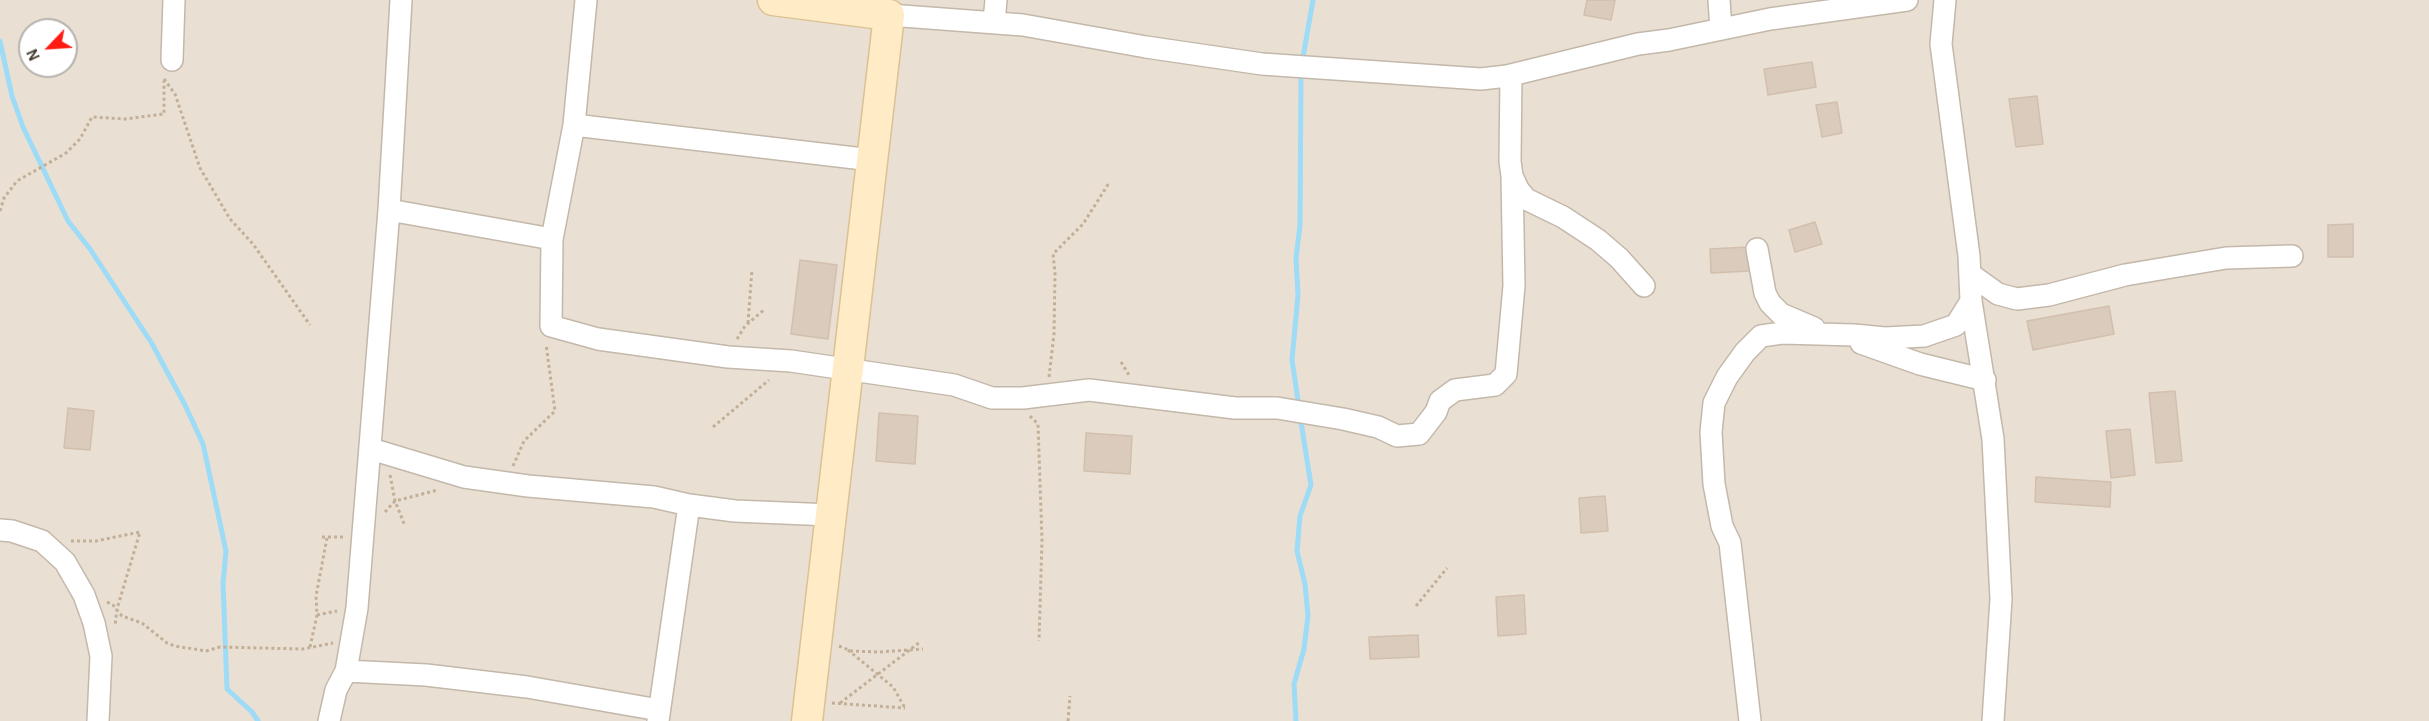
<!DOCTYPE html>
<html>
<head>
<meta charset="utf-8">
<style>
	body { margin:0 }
	#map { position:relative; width:2429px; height:721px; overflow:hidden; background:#f4eee6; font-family:"Alegreya Sans",sans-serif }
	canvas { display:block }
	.north { position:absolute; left:18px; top:18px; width:60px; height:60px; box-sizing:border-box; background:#fff; border:2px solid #b5b2ae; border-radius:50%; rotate:245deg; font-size:16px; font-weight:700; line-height:24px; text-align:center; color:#473e34 }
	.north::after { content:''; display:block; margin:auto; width:21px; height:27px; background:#ff1b12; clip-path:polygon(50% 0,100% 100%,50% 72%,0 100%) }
</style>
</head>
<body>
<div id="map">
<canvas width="2429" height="721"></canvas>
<div class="north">N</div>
</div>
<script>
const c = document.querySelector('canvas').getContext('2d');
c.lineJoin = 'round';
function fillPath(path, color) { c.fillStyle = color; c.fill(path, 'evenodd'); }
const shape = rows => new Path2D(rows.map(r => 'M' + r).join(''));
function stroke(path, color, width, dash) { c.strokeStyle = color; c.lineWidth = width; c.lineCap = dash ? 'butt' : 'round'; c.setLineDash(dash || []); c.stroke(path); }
fillPath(shape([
	[0,0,2429,0,2429,721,0,721],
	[30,30,66,30,66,66,30,66]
]), '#e9e0d3');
stroke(shape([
	[0,41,12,96,23,127,68,221,90,249,151,342,185,405,203,444,226,551,223,583,227,689,252,712,258,721],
	[1302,63,1313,0],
	[1299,407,1292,360,1298,295,1296,258,1300,225,1301,73],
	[1296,721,1294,684,1304,649,1308,616,1305,584,1297,551,1300,516,1311,485,1300,416]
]), '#9ddbf6', 5);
const building = shape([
	[1587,0,1615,0,1611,20,1584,15,1587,0],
	[1812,62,1816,87,1768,95,1764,69,1812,62],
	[2037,96,2043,144,2016,147,2009,99,2037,96],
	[1837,102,1842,133,1822,137,1816,105,1837,102],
	[1815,222,1822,244,1795,252,1789,230,1815,222],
	[2353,224,2353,257,2328,257,2328,225,2353,224],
	[1748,247,1750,271,1711,273,1710,249,1748,247],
	[800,260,837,265,828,339,791,334,800,260],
	[2109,306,2114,334,2033,350,2027,321,2109,306],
	[2175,391,2182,461,2156,463,2149,393,2175,391],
	[68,408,94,411,90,450,64,448,68,408],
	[879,413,918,416,915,464,876,461,879,413],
	[2130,429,2135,475,2111,478,2106,431,2130,429],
	[1086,433,1132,436,1130,474,1084,471,1086,433],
	[2036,477,2111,482,2110,507,2035,502,2036,477],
	[1605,496,1608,531,1581,533,1579,498,1605,496],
	[1524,595,1526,634,1498,636,1496,597,1524,595],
	[1418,635,1419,657,1370,659,1369,637,1418,635]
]);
fillPath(building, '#dacbbd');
stroke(building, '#d2bfad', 1.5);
const street = shape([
	[1719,0,1721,29],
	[1945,0,1941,44,1969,256,1971,301,1993,439,2001,599,1993,721],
	[889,15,1023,25,1146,47,1262,64,1481,79,1507,76,1638,44,1669,40,1770,19,1907,0],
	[994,22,996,0],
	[172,60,174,0],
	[1511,75,1510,161,1512,176,1518,189,1526,199,1563,217,1598,240,1619,258,1644,286],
	[574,125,872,160],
	[389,210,552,239,574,125,586,0],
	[552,239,551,326,598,339,728,357,791,361,954,385,992,398,1023,398,1089,390,1235,408,1277,408,1343,419,1378,427,1397,436,1419,434,1436,412,1440,401,1455,390,1495,385,1506,374,1514,286,1512,176],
	[1757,249,1765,293,1770,303,1781,314,1814,328],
	[1970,274,1998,294,2017,299,2049,295,2125,275,2226,258,2292,256],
	[1861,343,1920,364,1985,380],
	[371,449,464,477,528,486,654,497,689,505],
	[0,530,12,531,42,541,65,562,84,595,94,623,101,656,98,721],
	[346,671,426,675,527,687,659,710],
	[329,721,336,690,346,671,357,608,389,210,401,0],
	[658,721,689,505,735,511,831,515],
	[1750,721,1730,543,1722,526,1714,484,1711,432,1714,403,1727,377,1745,352,1761,336,1782,333,1854,335,1885,338,1924,336,1956,325,1971,301]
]);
const secondary = shape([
	[773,0,889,15,807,721]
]);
stroke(street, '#c3b8aa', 24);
stroke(secondary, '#dbc193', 33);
stroke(shape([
	[164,79,175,94,200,168,230,219,253,244,310,325],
	[0,211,4,198,17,181,66,153,80,139,92,117,125,119,164,114,164,81],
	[748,323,752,269],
	[737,339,745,326,765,309],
	[1121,362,1129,375],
	[1049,377,1054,334,1055,273,1053,254,1083,224,1109,183],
	[1030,416,1038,424,1042,540,1039,641],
	[713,427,769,380],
	[513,466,524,441,555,411,546,344],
	[390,475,395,501,405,526],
	[385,512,395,501,438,490],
	[322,537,344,537],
	[71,541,96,541,140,532,117,609,115,626],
	[107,602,113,605,122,616,142,623,167,643,175,646,206,651,220,647,303,649,333,643],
	[1416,606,1447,568],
	[317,615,337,611],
	[839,646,851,651,879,652,923,649],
	[310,647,317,615,316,596,327,538],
	[848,650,893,687,905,708],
	[832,703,905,708],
	[840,703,920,642],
	[1068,721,1070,696]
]), '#c3af97', 3, [3, 3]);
stroke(street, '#fff', 21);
stroke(secondary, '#ffebc5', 30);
</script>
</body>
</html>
